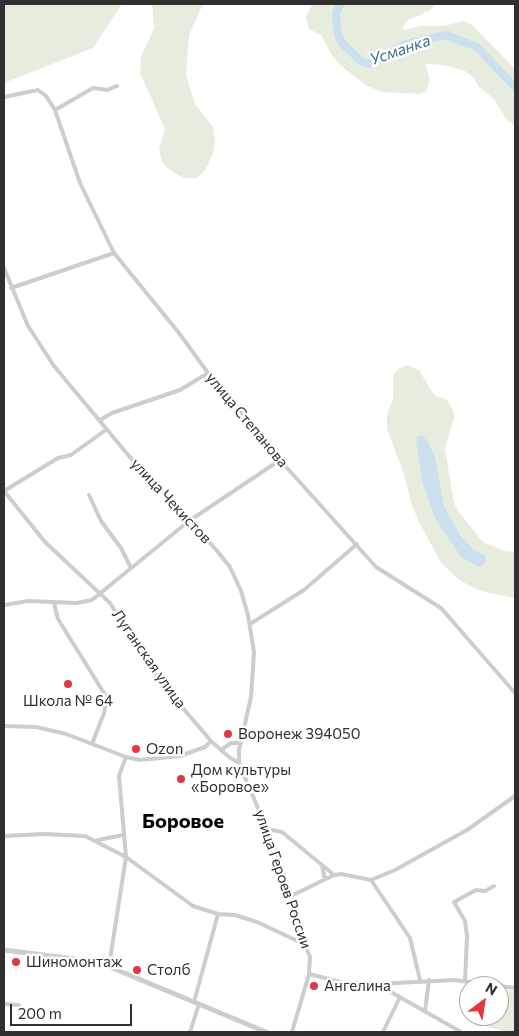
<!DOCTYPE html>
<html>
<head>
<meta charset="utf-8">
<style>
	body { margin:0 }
	#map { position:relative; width:519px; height:1036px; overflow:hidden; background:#fff; font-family:Commissioner,sans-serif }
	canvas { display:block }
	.frame { position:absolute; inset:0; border:5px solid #303030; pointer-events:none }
	.north { position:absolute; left:459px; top:976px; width:50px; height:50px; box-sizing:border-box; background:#fff; border:1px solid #acacac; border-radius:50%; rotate:31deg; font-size:14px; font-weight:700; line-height:20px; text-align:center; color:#303030 }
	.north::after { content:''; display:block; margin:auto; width:18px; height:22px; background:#e33643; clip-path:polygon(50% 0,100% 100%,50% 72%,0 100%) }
	.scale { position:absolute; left:10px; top:1004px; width:122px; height:22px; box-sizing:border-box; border:2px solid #303030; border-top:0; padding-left:6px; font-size:15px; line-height:18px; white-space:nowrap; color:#303030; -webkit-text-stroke:4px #fff; paint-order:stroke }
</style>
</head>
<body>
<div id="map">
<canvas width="519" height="1036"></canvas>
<div class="frame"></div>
<div class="north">N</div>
<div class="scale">200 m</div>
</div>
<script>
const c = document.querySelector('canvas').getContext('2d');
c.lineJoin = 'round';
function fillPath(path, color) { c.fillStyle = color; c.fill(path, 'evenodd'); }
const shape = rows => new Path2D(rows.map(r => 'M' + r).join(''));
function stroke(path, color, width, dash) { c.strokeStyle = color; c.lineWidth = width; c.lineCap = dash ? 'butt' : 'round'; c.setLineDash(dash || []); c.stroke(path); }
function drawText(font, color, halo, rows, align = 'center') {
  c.font = font + ' Commissioner,sans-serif'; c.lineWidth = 5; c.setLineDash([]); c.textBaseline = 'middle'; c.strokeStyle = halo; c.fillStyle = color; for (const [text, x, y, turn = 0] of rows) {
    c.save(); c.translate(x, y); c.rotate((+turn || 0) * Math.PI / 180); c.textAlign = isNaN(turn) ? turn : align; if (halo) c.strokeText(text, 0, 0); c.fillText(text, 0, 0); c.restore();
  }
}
fillPath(shape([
	[4,4,122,4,93,48,4,83],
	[152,4,203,4,189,35,186,75,195,104,213,127,215,143,213,153,205,171,196,178,183,178,167,168,161,160,159,148,165,129,140,73,141,57,154,28],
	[312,4,436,4,429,11,408,20,402,28,405,30,420,26,444,26,463,21,471,24,515,69,515,127,506,119,494,99,479,87,473,77,465,71,444,65,425,64,430,80,426,91,420,94,382,92,367,86,338,63,330,52,321,35,309,29,306,17],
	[408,365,419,370,432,392,436,396,447,400,453,410,454,418,445,449,454,503,458,511,483,542,505,551,515,552,515,598,480,591,459,580,441,563,419,522,411,503,404,474,387,429,387,415,393,399,393,375,400,368],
	[499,989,515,991,515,1032,507,1032,481,1025,484,1016,499,1016]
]), '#e6eddf');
fillPath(shape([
	[422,435,427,441,435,457,444,506,460,535,474,550,486,557,485,563,480,567,462,558,436,520,423,484,416,441,417,437]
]), '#cbdfec');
stroke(shape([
	[340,4,336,13,338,35,343,44,362,62,369,64,406,44,446,35,477,47,515,87]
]), '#cbdfec', 8);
stroke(shape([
	[4,97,38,90,46,96,55,110,80,183,114,253,179,333,208,373,280,460,376,567,441,608,515,693],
	[55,110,93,88,107,90,117,86],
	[4,268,28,326,54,366,139,468,164,492,218,552,230,567,241,591,248,615,254,652,251,697,239,750,239,763],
	[11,288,114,253],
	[100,420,112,413,180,390,208,373],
	[4,491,45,542,110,603,143,656,170,693,211,741],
	[4,491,58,458,71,455,107,429],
	[89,495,101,521,121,548,131,568],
	[54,603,58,619,107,698,104,713,92,744],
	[4,605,28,601,77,603,92,600,189,521,280,460],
	[250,624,304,590,357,544],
	[4,726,36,727,66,734,126,757,140,760,180,756,205,747,211,741,229,757,239,763,276,851,291,896,298,930,310,957,309,974,292,1032],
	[221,750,231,743,241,743],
	[267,829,282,832,334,875,291,896],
	[4,836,44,834,85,836,126,857,193,906,218,914,235,915,257,922,304,944],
	[98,840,123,835],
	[322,866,325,879],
	[334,875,341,874,371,880,395,870,467,830,515,796],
	[371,880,410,938,420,980],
	[109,966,126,857,119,776,126,757],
	[309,974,344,983,377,984,461,1032],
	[465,981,467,936,465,921,454,902,476,890,485,891,494,886],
	[377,984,454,980,515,988],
	[194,1002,218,914],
	[4,1004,19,1005],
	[425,1011,429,980],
	[190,1032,199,1004],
	[383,1032,400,997]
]), '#cdcdcd', 4);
stroke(shape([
	[4,950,98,962,266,1032]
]), '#cdcdcd', 5);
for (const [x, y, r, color] of [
	[68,684,5,"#e33643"],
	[228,734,5,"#e33643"],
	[136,749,5,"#e33643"],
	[181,779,5,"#e33643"],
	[16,962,5,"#e33643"],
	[137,970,5,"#e33643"],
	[314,986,5,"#e33643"]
]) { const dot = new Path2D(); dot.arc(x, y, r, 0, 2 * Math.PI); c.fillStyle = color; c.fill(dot); stroke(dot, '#fff', 2); }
drawText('15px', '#303030', '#fff', [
	["улица Степанова",247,420,50],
	["улица Чекистов",171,501,47],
	["Луганская улица",149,659,55],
	["улица Героев России",283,879,71]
]);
drawText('15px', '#303030', '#fff', [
	["Школа № 64",68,701,"center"],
	["Воронеж 394050",238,734],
	["Ozon",146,749],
	["Дом культуры",191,770],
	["«Боровое»",191,787],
	["Шиномонтаж",26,962],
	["Столб",147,970],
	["Ангелина",324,986]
], 'left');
drawText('italic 16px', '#3e7192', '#fff', [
	["Усманка",400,50,-19]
]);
drawText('bold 20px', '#000', '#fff', [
	["Боровое",183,821]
]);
</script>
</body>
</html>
